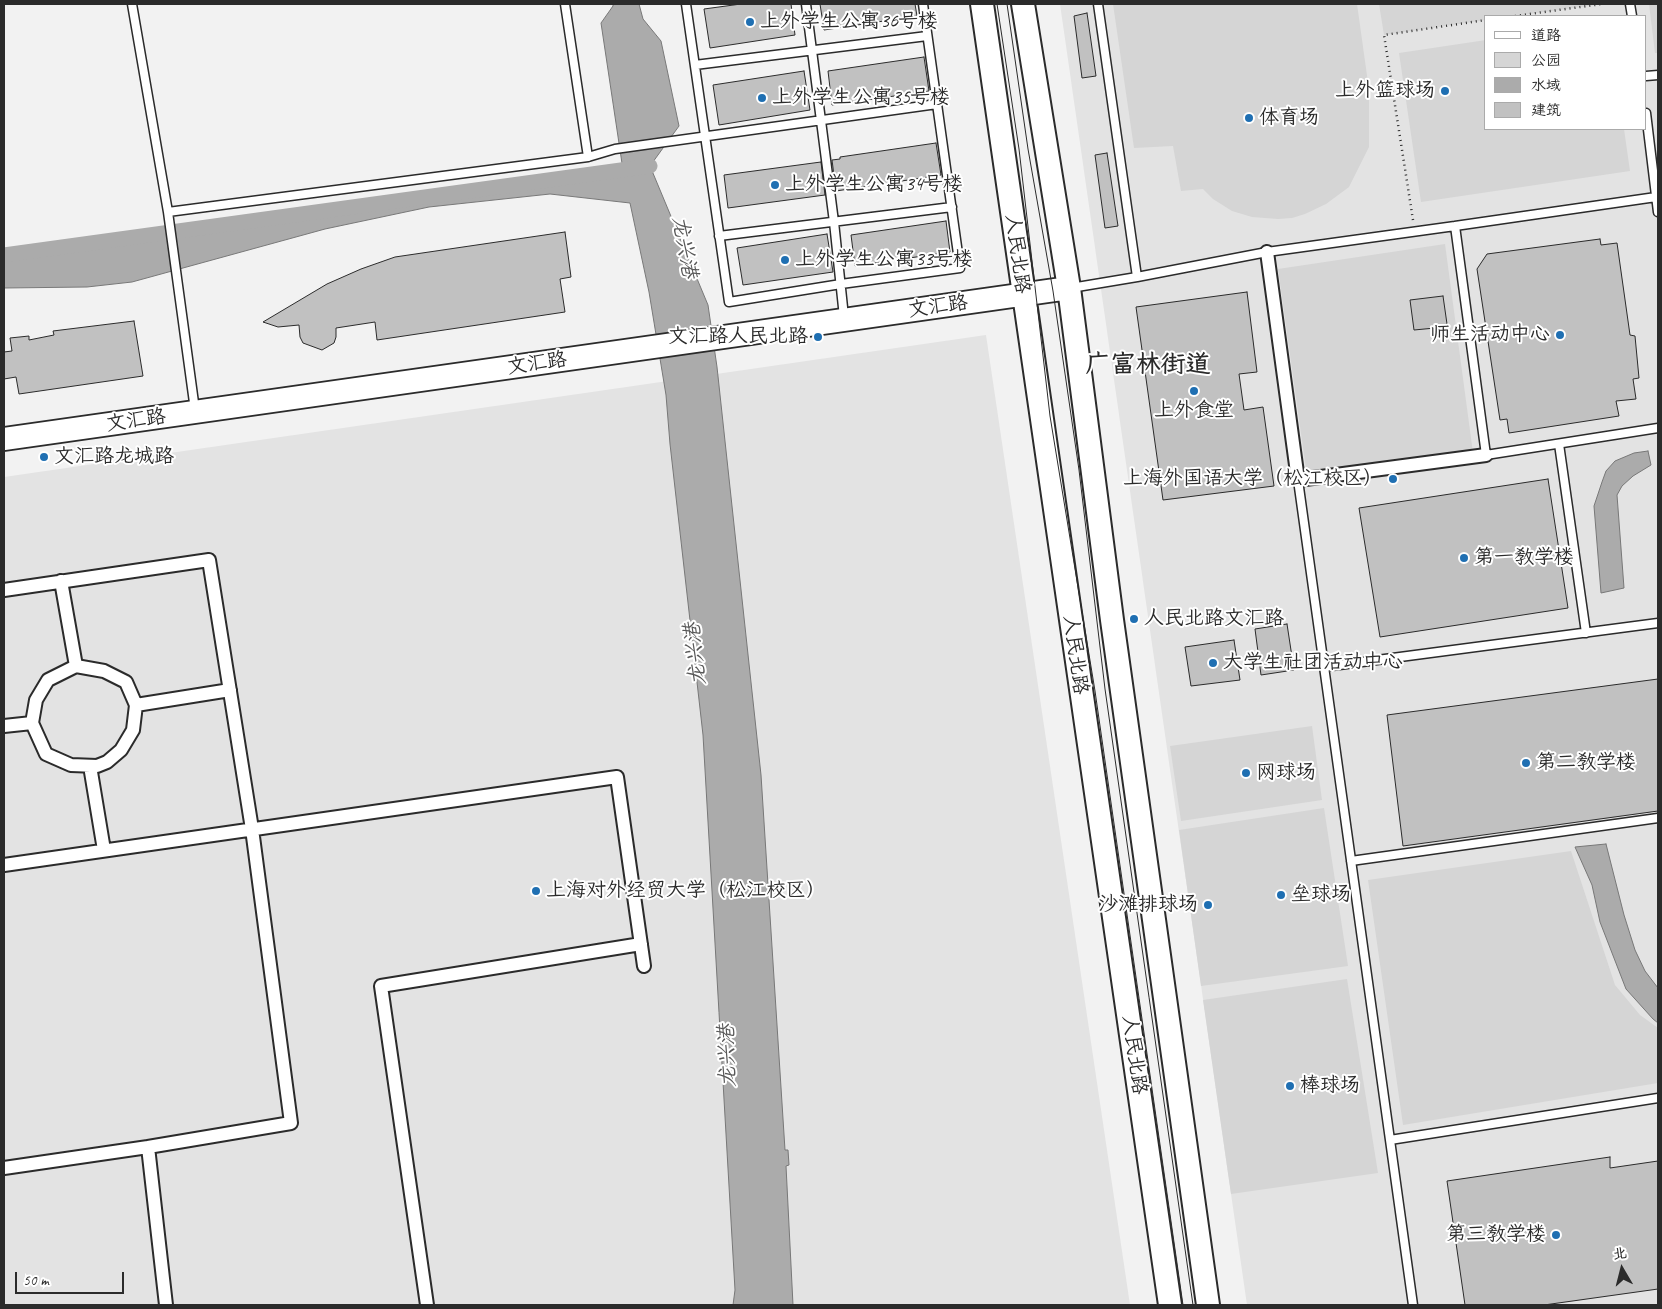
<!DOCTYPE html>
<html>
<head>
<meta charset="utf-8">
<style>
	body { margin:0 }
	#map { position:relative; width:1662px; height:1309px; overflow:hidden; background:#f2f2f2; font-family:Caveat,"LXGW WenKai TC",sans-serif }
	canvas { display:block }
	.frame { position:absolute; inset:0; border:5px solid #2b2b2b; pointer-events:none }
	.legend { position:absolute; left:1484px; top:15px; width:162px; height:115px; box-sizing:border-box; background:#fff; border:1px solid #aaa; margin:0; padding:6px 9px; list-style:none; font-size:15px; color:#2b2b2b }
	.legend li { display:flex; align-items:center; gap:10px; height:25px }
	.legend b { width:25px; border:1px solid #aaa }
	.north { position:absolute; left:1597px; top:1244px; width:50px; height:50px; -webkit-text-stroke:4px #fff; paint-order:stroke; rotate:352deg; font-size:14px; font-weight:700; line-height:20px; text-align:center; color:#2b2b2b }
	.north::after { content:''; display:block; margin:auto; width:18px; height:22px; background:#2b2b2b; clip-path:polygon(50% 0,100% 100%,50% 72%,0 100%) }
	.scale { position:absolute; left:15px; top:1272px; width:109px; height:22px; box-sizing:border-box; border:2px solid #2b2b2b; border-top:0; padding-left:6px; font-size:15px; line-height:18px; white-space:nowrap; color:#2b2b2b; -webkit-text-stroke:4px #fff; paint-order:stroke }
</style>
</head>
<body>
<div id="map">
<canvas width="1662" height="1309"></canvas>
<div class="frame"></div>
<ul class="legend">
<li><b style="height:6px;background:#fff"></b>道路</li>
<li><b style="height:14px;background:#d5d5d5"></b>公园</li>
<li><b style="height:14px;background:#ababab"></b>水域</li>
<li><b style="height:14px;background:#c1c1c1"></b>建筑</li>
</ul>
<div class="north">北</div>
<div class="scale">50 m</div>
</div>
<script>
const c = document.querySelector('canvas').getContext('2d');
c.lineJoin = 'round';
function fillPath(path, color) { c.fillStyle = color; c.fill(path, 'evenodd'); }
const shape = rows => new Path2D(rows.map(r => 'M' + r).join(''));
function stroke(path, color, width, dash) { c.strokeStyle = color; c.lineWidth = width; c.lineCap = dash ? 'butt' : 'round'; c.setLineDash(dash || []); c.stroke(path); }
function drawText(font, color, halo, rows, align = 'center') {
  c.font = font + ' Caveat,"LXGW WenKai TC",sans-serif'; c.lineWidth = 4; c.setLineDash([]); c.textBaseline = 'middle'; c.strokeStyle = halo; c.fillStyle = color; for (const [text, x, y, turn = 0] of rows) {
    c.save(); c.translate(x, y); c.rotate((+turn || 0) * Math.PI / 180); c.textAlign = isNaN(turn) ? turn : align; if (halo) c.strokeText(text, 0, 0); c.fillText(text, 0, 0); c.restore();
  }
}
fillPath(shape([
	[1060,4,1658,4,1658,1305,1247,1305],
	[1486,16,1646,16,1646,129,1486,129],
	[986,335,1130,1305,4,1305,4,477]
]), '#e3e3e3');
fillPath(shape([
	[1113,4,1357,4,1369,90,1369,147,1349,187,1326,204,1305,214,1292,218,1278,219,1252,217,1232,211,1213,199,1203,189,1181,191,1173,146,1134,148],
	[1379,4,1602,4,1515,16,1486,16,1486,20,1384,35],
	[1649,4,1658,4,1658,53,1655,53],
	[1486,40,1486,129,1624,129,1630,171,1421,202,1399,53],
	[1445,244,1473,453,1307,476,1278,269],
	[1312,726,1322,800,1181,821,1170,746],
	[1324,808,1348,966,1201,986,1179,830],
	[1571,851,1615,985,1640,1015,1658,1028,1658,1083,1403,1125,1368,880],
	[1347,979,1378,1173,1231,1194,1203,1000]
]), '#d5d5d5');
const water = shape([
	[613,4,639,4,643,19,661,41,679,126,650,166,708,305,717,367,761,775,785,1150,788,1150,789,1165,786,1166,793,1305,733,1305,735,1290,703,735,670,444,666,395,649,292,630,203,550,194,429,207,325,229,132,282,87,287,4,288,4,259,623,170,601,23,613,6,613,4],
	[1648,451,1651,465,1633,476,1622,486,1617,495,1624,588,1601,593,1594,506,1602,482,1606,471,1615,461,1634,453,1648,451],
	[1606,844,1624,915,1635,950,1645,971,1658,988,1658,1023,1653,1019,1626,989,1600,922,1592,885,1575,847,1606,844]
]);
fillPath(water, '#ababab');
stroke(water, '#787878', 1);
stroke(shape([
	[4,255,650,166]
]), '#ababab', 15);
const building = shape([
	[741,4,791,4,795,35,710,48,704,9,741,4],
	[820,4,915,4,917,16,824,30,820,4],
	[1087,13,1096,76,1082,78,1074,16,1087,13],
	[924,57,929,91,832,105,828,71,924,57],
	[804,71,810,110,719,125,713,85,804,71],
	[936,143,941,175,836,191,832,160,840,159,840,157,936,143],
	[1107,153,1118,226,1105,228,1095,155,1107,153],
	[821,162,825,195,728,208,724,175,821,162],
	[946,221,950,252,855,266,851,235,946,221],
	[565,232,571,277,560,279,565,312,377,340,375,322,336,328,336,337,334,343,322,350,303,343,300,337,299,325,278,327,263,322,327,284,361,269,395,257,565,232],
	[827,234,833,272,743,285,737,248,827,234],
	[1600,239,1601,245,1617,243,1630,335,1635,336,1639,378,1633,379,1636,399,1616,401,1619,416,1509,433,1507,419,1500,420,1477,269,1487,254,1600,239],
	[1247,292,1257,372,1239,374,1244,410,1263,407,1274,486,1163,500,1136,307,1247,292],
	[1443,296,1448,331,1436,332,1435,328,1414,330,1410,300,1443,296],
	[134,321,143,376,19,394,16,377,4,379,4,352,12,351,10,338,29,336,29,340,54,335,53,331,134,321],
	[1548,479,1568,608,1380,637,1359,508,1548,479],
	[1287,624,1294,670,1261,675,1255,629,1287,624],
	[1234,640,1240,680,1191,686,1185,647,1234,640],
	[1658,679,1658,811,1403,846,1387,715,1658,679],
	[1610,1157,1610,1168,1658,1161,1658,1289,1544,1305,1465,1305,1447,1181,1610,1157]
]);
fillPath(building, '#c1c1c1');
stroke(building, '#2b2b2b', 1);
const service = shape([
	[132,4,168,212,195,410],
	[565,4,588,157],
	[686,4,729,302,841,284,960,268,923,4],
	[806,4,834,222,844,317],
	[1098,4,1137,277],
	[1630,4,1632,16],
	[695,65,927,36],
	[1646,76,1658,75],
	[1646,113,1658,212],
	[168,212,588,157,615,149,937,104],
	[1455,226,1656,197],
	[719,236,952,207],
	[1071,288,1137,277,1267,252,1455,226,1486,455,1658,428],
	[1559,444,1586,633],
	[1298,480,1413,1305],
	[1324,667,1658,623],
	[1351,861,1658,818],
	[1390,1140,1658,1098]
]);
const pedestrian = shape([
	[1267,252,1298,480,1486,455],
	[61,581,76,666],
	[4,590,209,560,252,829,291,1123,148,1147,166,1305],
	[76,666,104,671,126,682,136,705,133,730,121,750,107,762,97,766,71,765,46,754,32,723,36,700,48,680,76,666],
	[136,705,230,690],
	[4,726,32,723],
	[90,766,104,850],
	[4,865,617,777,644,966],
	[4,1168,148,1147],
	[427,1305,381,986,641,944]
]);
const secondary = shape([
	[982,4,1170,1305],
	[1023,4,1069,288,1112,620,1208,1305],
	[4,439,1069,288]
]);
stroke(service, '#2b2b2b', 11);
stroke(pedestrian, '#2b2b2b', 16);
stroke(secondary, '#2b2b2b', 26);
stroke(shape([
	[1515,16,1602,4],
	[1413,220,1384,35,1486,20]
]), '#2b2b2b', 2.5, [1, 4]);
stroke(service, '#fff', 8);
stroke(pedestrian, '#fff', 12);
stroke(secondary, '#fff', 22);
stroke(shape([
	[997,4,1019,149,1050,416,1095,691,1183,1305],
	[1007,4,1028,149,1053,291,1079,470,1105,689,1193,1305]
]), '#2b2b2b', 1);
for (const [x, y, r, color] of [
	[750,22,5,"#1f6fb2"],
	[1445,91,5,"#1f6fb2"],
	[762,98,5,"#1f6fb2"],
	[1249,118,5,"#1f6fb2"],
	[775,185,5,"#1f6fb2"],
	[785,260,5,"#1f6fb2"],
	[1560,335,5,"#1f6fb2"],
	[818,337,5,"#1f6fb2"],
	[1194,391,5,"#1f6fb2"],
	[44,457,5,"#1f6fb2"],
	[1393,479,5,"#1f6fb2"],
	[1464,558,5,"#1f6fb2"],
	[1134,619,5,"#1f6fb2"],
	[1213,663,5,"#1f6fb2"],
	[1526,763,5,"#1f6fb2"],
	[1246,773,5,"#1f6fb2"],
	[536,891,5,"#1f6fb2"],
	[1281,895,5,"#1f6fb2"],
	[1208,905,5,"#1f6fb2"],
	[1290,1086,5,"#1f6fb2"],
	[1556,1235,5,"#1f6fb2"]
]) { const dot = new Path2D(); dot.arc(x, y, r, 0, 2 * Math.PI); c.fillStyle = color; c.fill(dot); stroke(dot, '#fff', 2); }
drawText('20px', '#2b2b2b', '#fff', [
	["上外学生公寓36号楼",760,22],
	["上外篮球场",1435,91,"right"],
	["上外学生公寓35号楼",772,98],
	["体育场",1259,118],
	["上外学生公寓34号楼",785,185],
	["上外学生公寓33号楼",795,260],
	["师生活动中心",1550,335,"right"],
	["文汇路人民北路",808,337,"right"],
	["上外食堂",1194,411,"center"],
	["文汇路龙城路",54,457],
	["上海外国语大学（松江校区）",1383,479,"right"],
	["第一教学楼",1474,558],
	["人民北路文汇路",1144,619],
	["大学生社团活动中心",1223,663],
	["第二教学楼",1536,763],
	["网球场",1256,773],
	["上海对外经贸大学（松江校区）",546,891],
	["垒球场",1291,895],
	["沙滩排球场",1198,905,"right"],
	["棒球场",1300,1086],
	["第三教学楼",1546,1235,"right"]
], 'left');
drawText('20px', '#2b2b2b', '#fff', [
	["人民北路",1017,254,82],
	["文汇路",938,307,-8],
	["文汇路",537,364,-8],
	["文汇路",136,421,-8],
	["人民北路",1075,655,82],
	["人民北路",1134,1055,82]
]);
drawText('italic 21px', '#585858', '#fff', [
	["龙兴港",684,247,80],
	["龙兴港",696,654,-96],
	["龙兴港",728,1056,-92]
]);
drawText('bold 25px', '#2b2b2b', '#fff', [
	["广富林街道",1148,365]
]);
</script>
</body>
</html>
